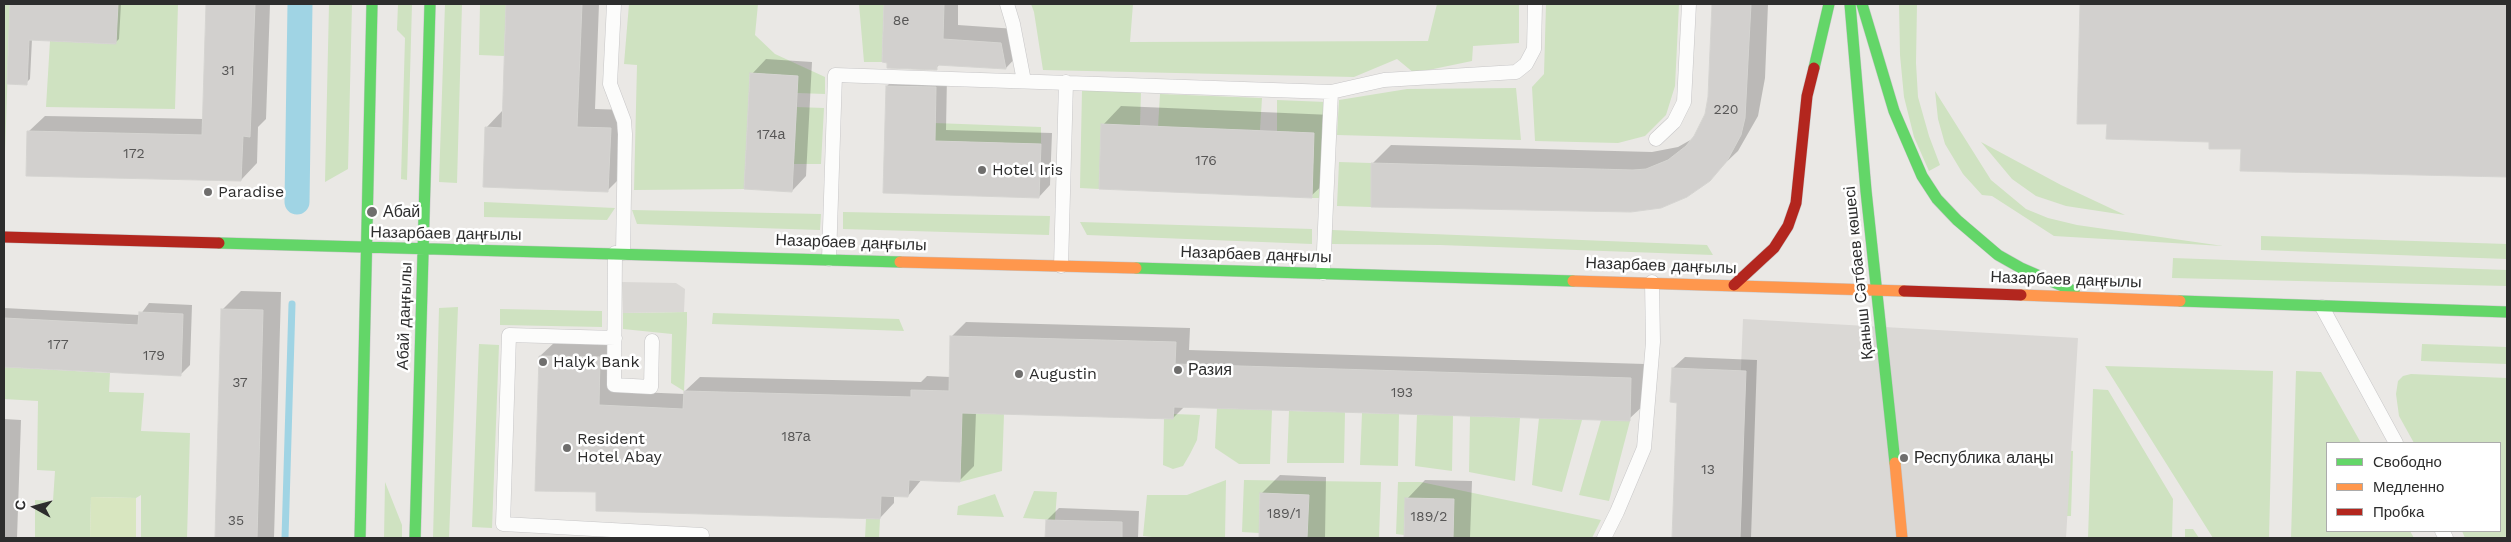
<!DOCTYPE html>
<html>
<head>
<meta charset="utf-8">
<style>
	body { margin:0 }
	#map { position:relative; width:2511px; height:542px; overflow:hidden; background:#eae8e5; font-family:"Work Sans",sans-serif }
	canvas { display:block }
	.frame { position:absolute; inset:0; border:5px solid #2d2d2d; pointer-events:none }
	.legend { position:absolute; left:2326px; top:442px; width:175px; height:90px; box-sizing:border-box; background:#fff; border:1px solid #ababab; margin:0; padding:6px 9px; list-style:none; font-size:15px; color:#2d2d2d }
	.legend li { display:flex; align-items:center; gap:10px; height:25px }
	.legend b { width:25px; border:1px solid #ababab }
	.north { position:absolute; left:10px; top:482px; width:50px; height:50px; -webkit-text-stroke:4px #fff; paint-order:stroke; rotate:277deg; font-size:14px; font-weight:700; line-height:20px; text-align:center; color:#2d2d2d }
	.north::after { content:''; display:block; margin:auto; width:18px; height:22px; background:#2d2d2d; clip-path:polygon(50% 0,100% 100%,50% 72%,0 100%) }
</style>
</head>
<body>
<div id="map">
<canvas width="2511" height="542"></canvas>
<div class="frame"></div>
<ul class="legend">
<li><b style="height:6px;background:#63d668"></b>Свободно</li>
<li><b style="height:6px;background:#ff974d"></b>Медленно</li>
<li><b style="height:6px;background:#b3261e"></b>Пробка</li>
</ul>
<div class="north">С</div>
</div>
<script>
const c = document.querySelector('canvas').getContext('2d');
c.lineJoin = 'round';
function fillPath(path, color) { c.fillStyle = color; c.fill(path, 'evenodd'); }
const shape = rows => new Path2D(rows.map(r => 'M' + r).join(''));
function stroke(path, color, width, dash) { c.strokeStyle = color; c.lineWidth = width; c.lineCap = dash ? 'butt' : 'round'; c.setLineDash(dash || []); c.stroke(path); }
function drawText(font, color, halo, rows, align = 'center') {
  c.font = font + ' "Work Sans",sans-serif'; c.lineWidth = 5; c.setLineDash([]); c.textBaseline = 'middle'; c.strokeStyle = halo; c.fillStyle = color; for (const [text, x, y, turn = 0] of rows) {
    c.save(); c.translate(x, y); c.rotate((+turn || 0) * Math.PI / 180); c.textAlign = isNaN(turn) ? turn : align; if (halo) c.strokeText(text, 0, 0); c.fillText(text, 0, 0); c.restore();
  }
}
fillPath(shape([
	[4,4,10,4,4,183],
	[118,4,178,4,175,109,46,107,50,41,115,44],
	[329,4,352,4,348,169,325,182],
	[398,4,412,4,407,180,401,179,405,38,397,30],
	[445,4,462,4,457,183,439,182],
	[480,4,506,4,504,56,479,55],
	[629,4,758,4,755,35,775,54,825,77,825,94,797,93,798,76,750,73,744,189,634,190,637,65,624,64],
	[859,4,884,4,882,62,864,62],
	[1031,4,1133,4,1130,42,1428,41,1437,4,1519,4,1519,43,1473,46,1472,61,1414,73,1397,59,1354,77,1043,70,1034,12],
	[1546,4,1679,4,1675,86,1666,115,1645,136,1618,143,1535,141,1532,87,1544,74],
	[1899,4,1917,4,1916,63,1918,97,1929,136,1940,165,1929,171,1914,137,1904,97,1900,55],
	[1516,88,1521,140,1337,135,1339,100,1407,89],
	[1082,90,1141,92,1140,126,1102,124,1099,189,1080,188],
	[1935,91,1991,180,2026,209,2048,218,2077,225,2223,246,2054,236,1992,196,1982,195,1963,174,1945,144,1938,119],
	[1160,94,1262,98,1260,130,1158,127],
	[1277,100,1326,102,1320,198,1312,198,1314,133,1277,131],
	[797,107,824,108,821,164,794,164],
	[935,123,1041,127,1041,144,934,141],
	[1981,142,2061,185,2125,215,2066,206,2036,196,2012,179],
	[1339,162,1371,163,1371,207,1337,206],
	[484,202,615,208,607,220,484,217],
	[632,210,821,214,820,230,637,224],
	[843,212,1050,216,1049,235,843,229],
	[1080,222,1312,229,1312,244,1087,235],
	[1332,230,1707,245,1713,255,1440,245,1332,244],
	[2261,236,2507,244,2507,259,2261,250],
	[2173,258,2507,270,2507,286,2172,278],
	[458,307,449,538,433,538,439,308],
	[500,309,602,311,602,327,500,325],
	[687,312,687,323,684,391,671,383,672,334,623,329,623,313],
	[713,313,899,319,904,331,712,324],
	[479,344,499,345,492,528,472,527],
	[2422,344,2507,347,2507,364,2421,361],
	[2105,366,2273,371,2269,538,2213,538],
	[4,367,110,373,109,392,144,393,141,431,190,433,187,538,141,538,141,495,136,498,91,497,90,538,35,538,35,500,53,501,55,471,37,470,38,401,4,399],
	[2296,371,2321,372,2361,443,2327,443,2327,531,2410,531,2414,538,2291,538],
	[2411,374,2507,378,2507,538,2465,538,2462,531,2500,531,2500,443,2414,443,2399,416,2396,394,2398,381,2403,376],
	[2093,389,2108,390,2173,499,2172,538,2088,538],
	[1217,408,1272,410,1270,464,1239,464,1215,448],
	[1289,411,1345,412,1344,463,1287,463],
	[962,413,1004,414,1002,471,960,482],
	[1362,413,1399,414,1398,466,1360,465],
	[1174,414,1200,415,1197,440,1190,454,1183,466,1173,469,1163,465,1164,419,1173,419],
	[1417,414,1453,415,1452,471,1415,466],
	[1470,416,1520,418,1515,481,1469,472],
	[1539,418,1582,420,1562,492,1532,485],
	[1601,420,1630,421,1609,501,1579,495],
	[2062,450,2073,451,2071,516,2059,516],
	[1226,480,1225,538,1161,538,1143,536,1147,495,1187,495],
	[1244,480,1381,482,1379,538,1307,538,1308,495,1260,493,1259,533,1242,532],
	[385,482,402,525,402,538,384,538],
	[1398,482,1421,482,1601,520,1592,538,1453,538,1454,499,1406,498,1404,535,1396,534],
	[1034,491,1057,492,1055,520,1023,518],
	[995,494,1004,517,957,515,958,506],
	[866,519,880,519,879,538,865,538],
	[2185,529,2193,529,2199,538,2185,538]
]), '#cfe2c1');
fillPath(shape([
	[91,497,136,498,136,538,90,538]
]), '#d8e6c0');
fillPath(shape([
	[622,282,676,283,685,289,684,312,623,313],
	[1743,319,2078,338,2066,538,1734,538]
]), '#dad8d5');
fillPath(shape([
	[12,4,121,4,119,39,115,43,32,39,30,79,26,83,8,82],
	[207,4,270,4,266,119,258,127,257,163,241,180,28,132,45,116,204,119],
	[508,4,599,4,595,109,628,110,626,172,608,190,486,128,503,110],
	[885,4,958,4,958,25,1016,29,1020,53,1006,68,940,64,936,68,884,61],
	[1713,4,1768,4,1765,78,1758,116,1738,151,1699,188,1372,164,1391,145,1652,152,1678,147,1694,138,1707,114,1710,97],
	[2081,4,2507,4,2507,176,2242,170,2242,148,2108,123,2078,122],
	[766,59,812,62,806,176,792,191,752,74],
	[899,74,947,76,946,130,1052,133,1050,185,1039,197,884,192,887,86],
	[1121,106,1332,115,1330,178,1311,196,1103,125],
	[241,291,281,292,274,538,216,538,222,310],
	[149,303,192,305,190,365,180,375,4,366,4,308,140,315],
	[966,322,1190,328,1189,350,1645,364,1644,405,1629,419,1185,406,1173,418,976,412,974,466,960,480,922,479,908,496,894,496,894,503,880,518,598,491,540,356,555,342,614,343,613,391,685,394,685,391,700,377,921,382,927,376,950,377,952,336],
	[1685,357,1757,360,1751,538,1673,538,1678,402,1673,368],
	[4,419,21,420,17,538,4,538],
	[1280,475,1326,477,1325,538,1260,538,1261,494],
	[1425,480,1472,481,1470,538,1406,538,1407,499],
	[1059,508,1139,511,1138,538,1046,538,1047,520]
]), '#0003');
stroke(shape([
	[285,538,292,304]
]), '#a0d4e4', 7);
stroke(shape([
	[297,202,300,4]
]), '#a0d4e4', 25);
const building = shape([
	[10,4,118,4,116,44,29,40,27,85,7,84,10,4],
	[206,4,255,4,250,137,243,136,241,181,26,176,27,131,202,135,206,4],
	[506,4,582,4,577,127,611,128,608,192,483,187,485,127,502,128,506,4],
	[884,4,944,4,943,39,1001,43,1006,69,937,65,937,70,887,68,887,63,882,62,884,4],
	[1712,4,1751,4,1745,118,1741,135,1727,161,1710,181,1687,197,1661,208,1631,212,1371,207,1371,163,1633,170,1646,169,1668,160,1686,146,1694,136,1705,114,1708,97,1712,4],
	[2080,4,2507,4,2507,177,2240,171,2241,149,2209,149,2209,142,2106,139,2107,124,2077,124,2080,4],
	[750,73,798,76,792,192,744,189,750,73],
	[886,86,936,87,935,141,1041,144,1039,198,883,193,886,86],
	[1101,124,1314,133,1312,198,1099,189,1101,124],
	[221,309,263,310,257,538,215,538,221,309],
	[139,312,183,314,181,376,4,367,4,318,138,325,139,312],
	[950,336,1176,342,1175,364,1631,378,1630,421,1174,407,1173,419,962,413,960,482,909,480,908,497,881,496,880,519,596,511,596,492,535,491,539,356,600,357,599,405,683,409,684,391,911,397,911,390,949,391,950,336],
	[1672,368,1746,371,1740,538,1672,538,1677,403,1670,402,1672,368],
	[1260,493,1309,495,1307,538,1259,538,1260,493],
	[1405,498,1454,499,1453,538,1404,538,1405,498],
	[1046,520,1122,522,1122,538,1045,538,1046,520]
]);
fillPath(building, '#d2d0ce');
stroke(building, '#d5d4d1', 1);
const lane = shape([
	[614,4,610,84,624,121,625,134,623,253],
	[1007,4,1013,24,1024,81],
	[1656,139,1674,122,1684,102,1689,4],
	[615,253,614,385,651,387,652,341],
	[829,259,835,75,1331,92],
	[1061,266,1066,82],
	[1323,273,1331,92,1384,80,1516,72,1526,64,1534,49,1535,4],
	[2322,307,2396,443],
	[615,338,509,335,503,524,702,535],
	[2442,531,2446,538],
	[1604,538,1617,512,1644,448,1653,342,1652,282]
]);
const fast = shape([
	[1850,4,1866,191,1895,463],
	[1862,4,1894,111,1922,176,1937,199,1957,220,1998,255,2021,268,2074,291],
	[1814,68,1829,4],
	[219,243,900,262],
	[1136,268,1573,281],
	[2180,301,2507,312],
	[360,538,372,4],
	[415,538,430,4]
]);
const slow = shape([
	[900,262,1136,268],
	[1573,281,1904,291],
	[2021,295,2180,301],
	[1895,463,1902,538]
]);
const jam = shape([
	[4,237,219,243],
	[1734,285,1774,248,1788,226,1796,203,1807,96,1814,68],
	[1904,291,2021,295]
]);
stroke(lane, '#c7c6c7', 15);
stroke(fast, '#c7c6c7', 12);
stroke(slow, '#c7c6c7', 12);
stroke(jam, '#c7c6c7', 12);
stroke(lane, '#fcfcfb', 14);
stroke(fast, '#63d668', 11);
stroke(slow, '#ff974d', 11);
stroke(jam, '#b3261e', 11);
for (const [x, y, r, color] of [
	[982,170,5,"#6f6e6d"],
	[208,192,5,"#6f6e6d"],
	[372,212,6,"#6f6e6d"],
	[543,362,5,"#6f6e6d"],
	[1178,370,5,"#6f6e6d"],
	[1019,374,5,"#6f6e6d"],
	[567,448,5,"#6f6e6d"],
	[1904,458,5,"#6f6e6d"]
]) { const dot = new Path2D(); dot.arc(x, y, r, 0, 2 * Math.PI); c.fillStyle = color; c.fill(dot); stroke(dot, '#fff', 2); }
drawText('14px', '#575656', null, [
	["8е",901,21],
	["31",228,71],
	["220",1726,110],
	["174а",771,135],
	["172",134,154],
	["176",1206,161],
	["177",58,345],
	["179",154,356],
	["37",240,383],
	["193",1402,393],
	["187а",796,437],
	["13",1708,470],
	["189/1",1284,514],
	["189/2",1429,517],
	["35",236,521]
]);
drawText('16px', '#2d2d2d', '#fff', [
	["Hotel Iris",992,170],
	["Paradise",218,192],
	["Абай",383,212],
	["Halyk Bank",553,362],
	["Разия",1188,370],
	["Augustin",1029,374],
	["Resident",577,439],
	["Hotel Abay",577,457],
	["Республика алаңы",1914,458]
], 'left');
drawText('16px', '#2d2d2d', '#fff', [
	["Назарбаев даңғылы",446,234,1],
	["Назарбаев даңғылы",851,243,2],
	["Назарбаев даңғылы",1256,255,2],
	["Назарбаев даңғылы",1661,266,2],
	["Қаныш Сәтбаев көшесі",1859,273,-96],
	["Назарбаев даңғылы",2066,280,2],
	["Абай даңғылы",405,316,-88]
]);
</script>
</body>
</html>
